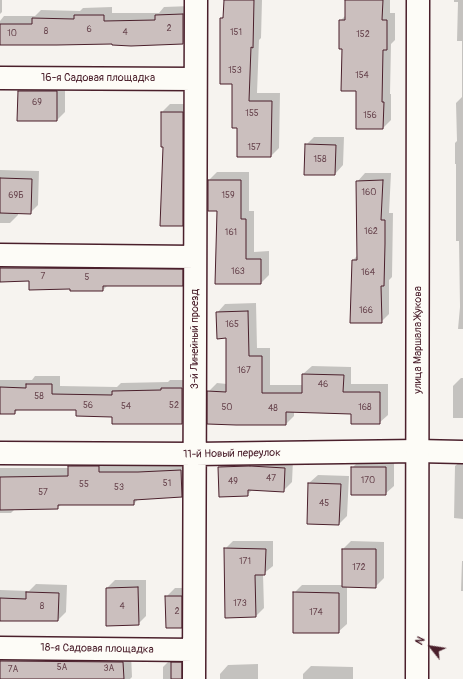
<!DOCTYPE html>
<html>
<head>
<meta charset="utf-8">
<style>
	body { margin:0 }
	#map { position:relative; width:463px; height:679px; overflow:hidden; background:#f6f3ef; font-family:Pangolin,sans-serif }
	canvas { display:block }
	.north { position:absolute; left:411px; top:627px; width:40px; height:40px; -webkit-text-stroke:3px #fdfcf7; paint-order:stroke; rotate:300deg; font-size:11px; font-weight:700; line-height:16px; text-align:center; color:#4a1f2b }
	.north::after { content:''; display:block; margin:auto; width:14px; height:18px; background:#4a1f2b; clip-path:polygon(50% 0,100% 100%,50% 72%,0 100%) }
</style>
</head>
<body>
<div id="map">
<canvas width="463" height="679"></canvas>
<div class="north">N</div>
</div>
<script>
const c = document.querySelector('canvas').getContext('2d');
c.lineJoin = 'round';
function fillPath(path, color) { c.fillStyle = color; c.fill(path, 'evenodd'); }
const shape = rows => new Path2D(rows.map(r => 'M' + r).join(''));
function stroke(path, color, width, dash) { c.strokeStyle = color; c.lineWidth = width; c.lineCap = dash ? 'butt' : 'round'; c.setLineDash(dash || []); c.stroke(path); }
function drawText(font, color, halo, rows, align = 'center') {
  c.font = font + ' Pangolin,sans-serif'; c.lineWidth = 3; c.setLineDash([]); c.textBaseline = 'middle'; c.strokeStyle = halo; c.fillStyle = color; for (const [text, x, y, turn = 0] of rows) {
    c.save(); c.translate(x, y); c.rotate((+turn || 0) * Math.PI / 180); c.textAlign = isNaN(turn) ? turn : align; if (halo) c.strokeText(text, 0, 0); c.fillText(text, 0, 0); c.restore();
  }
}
fillPath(shape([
	[0,0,2,0,2,12,0,14],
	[225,0,262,0,261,38,259,40,257,93,280,93,279,148,271,156,238,127,233,83,221,19,224,15],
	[346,0,390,0,390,13,395,13,395,40,391,44,390,94,391,94,391,120,383,128,357,128,357,90,343,48,340,21,346,15],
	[454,0,463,0,463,329,458,329,460,307,459,241,456,241,456,164,455,164,455,143,457,141,456,103,462,97,462,41,457,41,458,2,454,2],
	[191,6,191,35,183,43,0,44,0,21,4,16,35,16,41,10,80,11,83,8,112,7,112,13,159,13,164,7],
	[27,83,65,83,65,112,57,120,19,91],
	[170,104,191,104,191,217,182,225,164,146,162,112],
	[314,137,344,137,343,165,335,174,305,174,306,145],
	[0,170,39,171,38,205,30,213,18,213,18,215,10,223,0,223],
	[217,172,249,172,249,211,254,211,254,252,269,251,269,275,261,283,216,283,218,210,209,180],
	[365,173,391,173,389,213,393,213,392,277,389,280,389,314,381,322,353,260,358,255,357,182],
	[0,255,191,261,191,277,182,285,108,285,103,290,71,288,30,280,0,281],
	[256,303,257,348,270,348,270,385,303,385,303,374,312,366,351,367,351,384,388,384,388,415,379,423,352,413,294,411,294,416,286,424,208,392,217,383,227,384,227,337,217,313,225,304],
	[35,376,60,376,60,386,117,387,121,383,168,382,170,380,190,380,190,414,182,423,113,416,77,409,18,409,15,413,0,413,0,380,32,380],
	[461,378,463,378,463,418,453,418,453,386],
	[77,458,189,462,190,488,182,496,139,498,134,504,62,504,57,508,15,509,11,513,0,513,0,468,69,468],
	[228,459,293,460,292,482,283,491,253,489,247,495,219,468],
	[463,459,463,519,454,518,455,466],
	[360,460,394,460,394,486,385,494,352,468],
	[318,475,349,476,347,516,339,524,308,523,309,483],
	[233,541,273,541,273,566,263,574,264,608,256,616,225,549],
	[351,541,384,542,384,578,375,587,347,586,347,624,338,632,294,593,302,585,343,585,343,549],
	[462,561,463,561,463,591,461,591],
	[115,580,146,580,146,616,138,624,107,588],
	[36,584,67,585,66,612,58,620,0,620,0,590,29,591],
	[175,588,190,588,190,619,181,627,166,597],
	[0,653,131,654,132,677,130,679,0,679],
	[180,654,193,679,163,679,163,667,171,659],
	[258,664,258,679,220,679,220,674,228,665],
	[311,666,353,667,353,679,303,679,303,674]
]), '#0003');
const building = shape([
	[224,0,254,0,253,48,251,47,249,101,272,101,271,157,237,157,237,128,232,128,232,84,220,84,220,18,223,18,224,0],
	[345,0,383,0,382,20,387,20,387,50,383,50,382,102,384,102,383,129,356,129,356,91,341,91,342,49,339,49,339,20,345,20,345,0],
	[183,14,183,44,131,46,112,45,112,44,57,45,0,45,0,24,32,24,32,18,74,19,74,15,104,15,104,21,155,20,155,15,183,14],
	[18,91,57,91,57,121,17,121,18,91],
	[161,112,183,112,183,226,160,226,163,147,161,147,161,112],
	[305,144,336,145,335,175,304,175,305,144],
	[0,178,32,179,31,214,0,213,0,178],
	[208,180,241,180,241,219,246,219,246,259,261,259,261,284,215,284,217,211,208,211,208,180],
	[383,180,381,220,385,220,385,244,384,286,381,286,382,323,350,323,352,260,357,260,356,181,383,180],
	[0,268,183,269,183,286,103,286,103,291,70,291,70,289,29,290,29,281,0,282,0,268],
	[248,311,249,356,262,356,262,393,302,393,302,374,344,375,343,392,380,392,380,424,351,424,351,414,286,412,286,425,236,425,207,424,207,391,226,392,226,338,217,339,216,312,248,311],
	[26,384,52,384,52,394,112,395,112,391,161,390,161,388,182,388,182,424,112,424,112,417,76,416,76,410,15,410,15,414,0,414,0,387,26,388,26,384],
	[68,466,99,466,99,472,138,472,181,470,182,497,134,500,134,505,58,505,58,509,0,510,0,477,68,476,68,466],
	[250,466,285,468,284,492,248,490,248,496,219,497,218,467,250,466],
	[351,467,386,467,386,495,351,495,351,467],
	[308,483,341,484,339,525,307,524,308,483],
	[224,548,266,549,265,575,255,575,256,617,225,618,224,548],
	[342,549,376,549,376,588,342,587,342,549],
	[138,587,139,625,106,626,106,588,138,587],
	[26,592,59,593,58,621,0,621,0,598,26,599,26,592],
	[293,592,339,593,339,633,293,633,293,592],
	[165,596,182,596,182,628,166,628,165,596],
	[0,661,123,662,124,679,0,679,0,661],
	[171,662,182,662,182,679,171,679,171,662]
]);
fillPath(building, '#cbbfbe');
stroke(building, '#4a1f2b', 1);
const minor = shape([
	[0,78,195,79],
	[0,255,195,257],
	[0,453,195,454,417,451,463,452],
	[0,648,194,650],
	[194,679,196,0]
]);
const major = shape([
	[417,679,418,0]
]);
stroke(minor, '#4a1f2b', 25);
stroke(major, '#4a1f2b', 25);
stroke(minor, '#fdfcf7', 22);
stroke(major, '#fdfcf7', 22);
drawText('9px', '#6a4750', null, [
	["2",169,29],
	["6",89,30],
	["8",46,32],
	["4",125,33],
	["151",236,33],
	["10",12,34],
	["152",363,35],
	["153",235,71],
	["154",362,76],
	["69",37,103],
	["155",252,114],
	["156",370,116],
	["157",254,148],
	["158",320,160],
	["160",369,193],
	["69Б",16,196],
	["159",228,196],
	["162",371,232],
	["161",231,233],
	["163",238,272],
	["164",368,273],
	["7",43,277],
	["5",87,278],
	["166",366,311],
	["165",232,325],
	["167",244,371],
	["46",323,385],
	["58",39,397],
	["56",88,406],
	["52",174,406],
	["54",126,407],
	["50",227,408],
	["168",365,408],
	["48",273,409],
	["47",271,479],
	["170",368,481],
	["49",233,482],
	["51",167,484],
	["55",84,485],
	["53",119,488],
	["57",43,493],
	["45",324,504],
	["171",245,562],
	["172",359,568],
	["173",240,604],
	["8",42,607],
	["4",122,607],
	["2",177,612],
	["174",316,613],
	["5А",62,668],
	["3А",109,669],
	["7А",13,670]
]);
drawText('11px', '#4a1f2b', '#fdfcf7', [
	["16-я Садовая площадка",98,78],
	["3-й Линейный проезд",195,339,-90],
	["улица Маршала Жукова",418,340,-90],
	["11-й Новый переулок",232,454,-1],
	["18-я Садовая площадка",97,649,1]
]);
</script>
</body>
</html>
